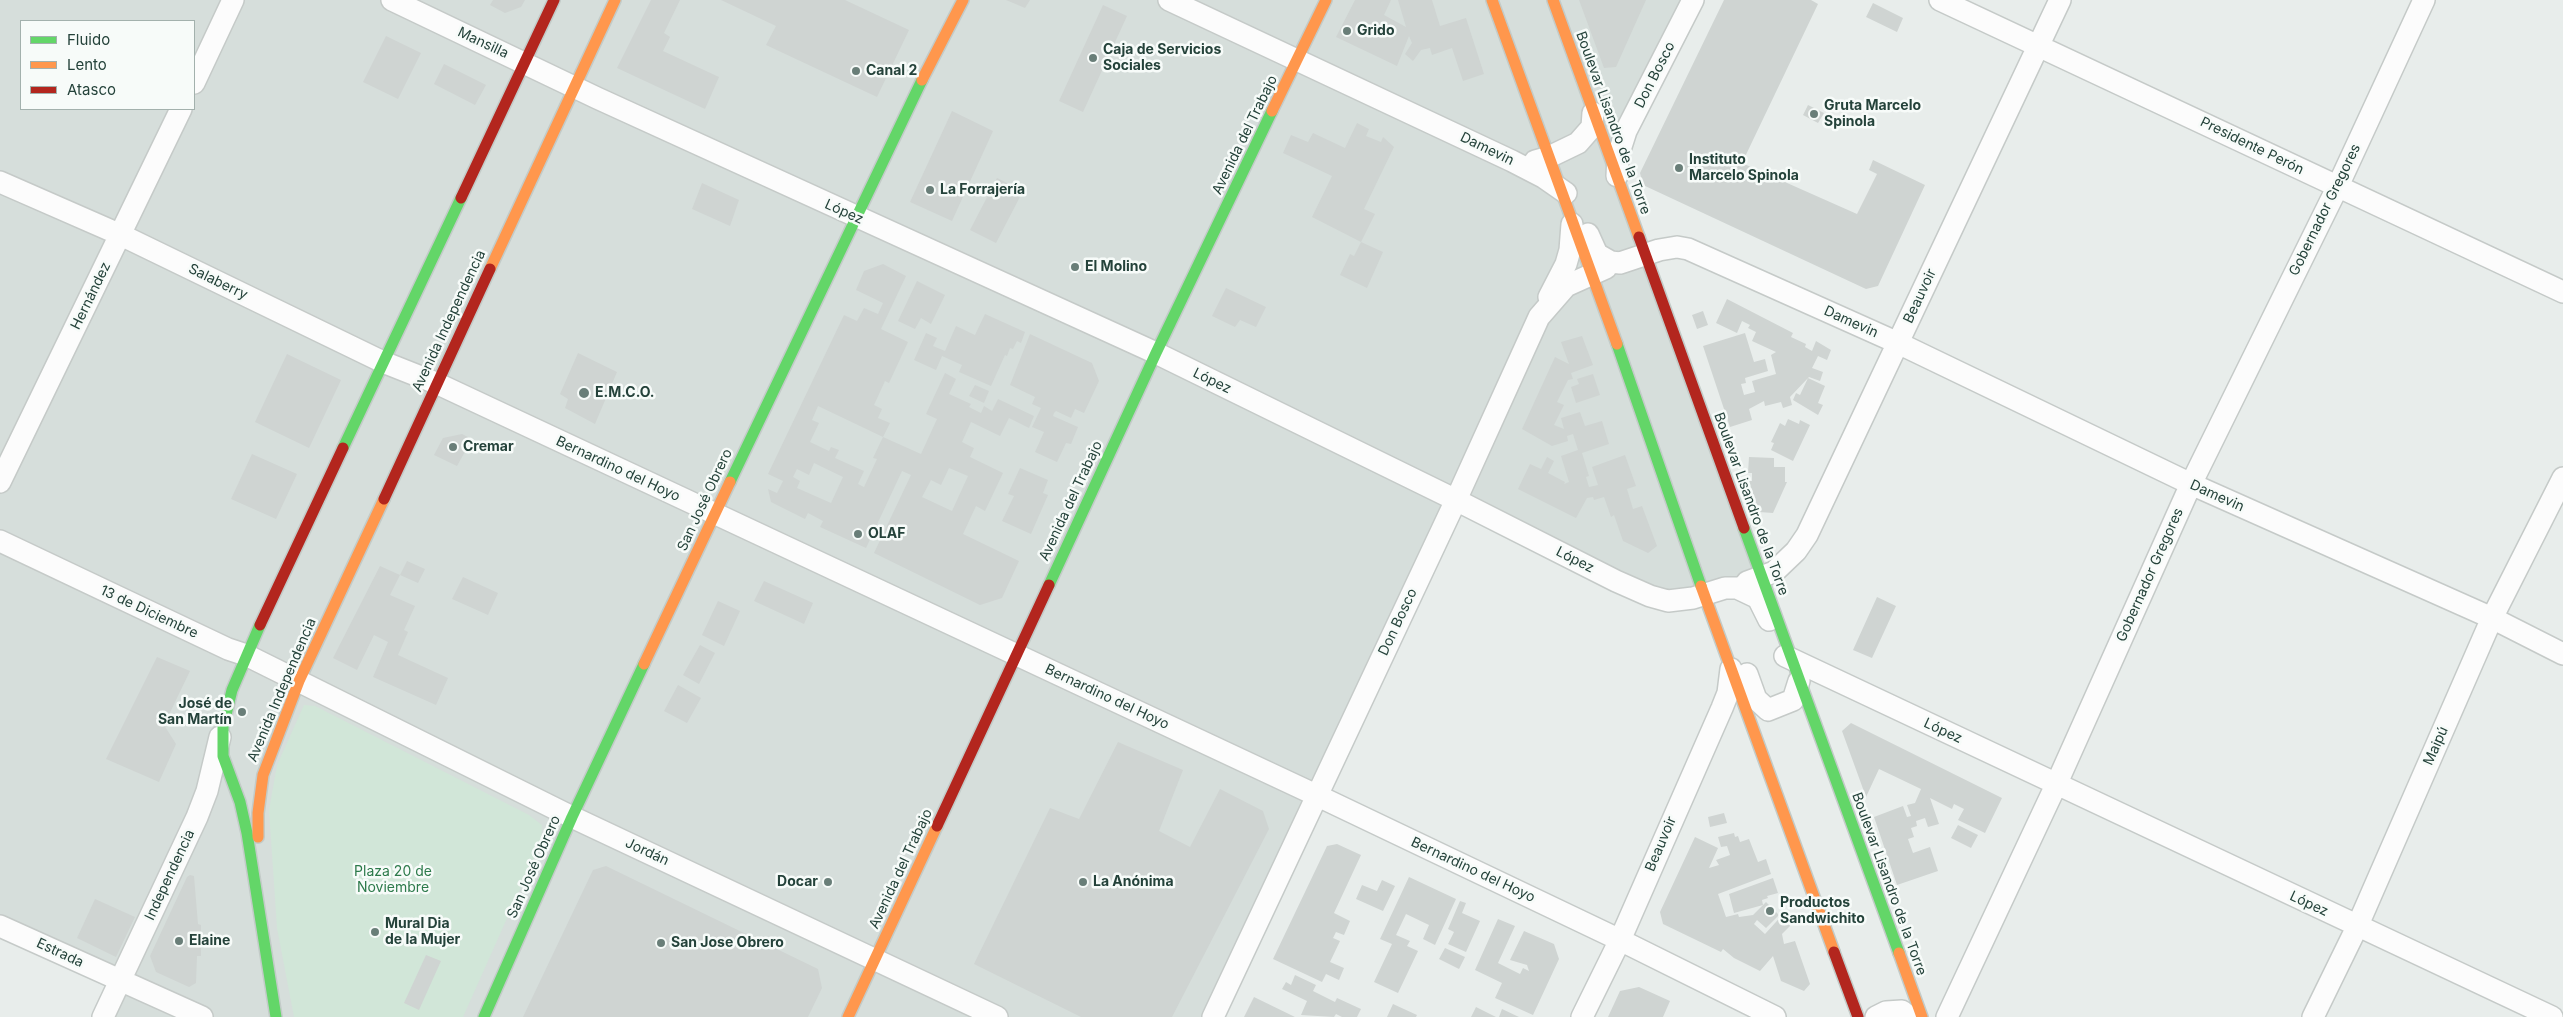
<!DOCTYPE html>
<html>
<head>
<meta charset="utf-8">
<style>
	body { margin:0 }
	#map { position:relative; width:2563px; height:1017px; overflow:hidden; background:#e8edeb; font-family:Inter,sans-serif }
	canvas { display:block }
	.legend { position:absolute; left:20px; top:20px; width:175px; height:90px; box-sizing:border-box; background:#f7fbf9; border:1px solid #a3b1ad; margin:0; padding:6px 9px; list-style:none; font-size:15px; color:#24423a }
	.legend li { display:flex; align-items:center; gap:10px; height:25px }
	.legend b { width:25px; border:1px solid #a3b1ad }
</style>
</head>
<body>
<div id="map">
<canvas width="2563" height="1017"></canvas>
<ul class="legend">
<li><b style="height:6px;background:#63d668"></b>Fluido</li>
<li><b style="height:6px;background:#ff974d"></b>Lento</li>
<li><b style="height:6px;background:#b3261e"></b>Atasco</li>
</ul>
</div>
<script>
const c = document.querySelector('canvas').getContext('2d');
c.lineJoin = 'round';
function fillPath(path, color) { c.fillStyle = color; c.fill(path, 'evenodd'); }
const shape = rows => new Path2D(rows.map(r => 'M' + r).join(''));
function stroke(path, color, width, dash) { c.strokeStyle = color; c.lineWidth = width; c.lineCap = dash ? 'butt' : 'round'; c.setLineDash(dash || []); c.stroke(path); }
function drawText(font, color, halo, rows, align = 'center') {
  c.font = font + ' Inter,sans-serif'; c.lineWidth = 5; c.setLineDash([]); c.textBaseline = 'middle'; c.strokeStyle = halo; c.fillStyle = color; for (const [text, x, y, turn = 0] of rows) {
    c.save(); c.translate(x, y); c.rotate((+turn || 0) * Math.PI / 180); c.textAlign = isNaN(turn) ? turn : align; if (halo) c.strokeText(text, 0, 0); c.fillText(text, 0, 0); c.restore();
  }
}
fillPath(shape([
	[0,0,1693,0,1618,156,1762,577,1682,600,1456,500,1213,1017,103,1017,120,981,0,926],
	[21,21,194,21,194,109,21,109]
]), '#d6dedb');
fillPath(shape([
	[304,705,315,706,529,815,542,825,541,842,463,1017,294,1017,277,928,269,810,277,765]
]), '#d1e6d8');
fillPath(shape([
	[493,0,525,0,521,7,505,13,490,5],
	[651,0,680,0,664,33,670,37,663,51,719,77,705,109,617,68],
	[721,0,845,0,909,30,877,97,766,45,776,26],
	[1006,0,1030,0,1025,8],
	[1355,0,1391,0,1384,15,1406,27,1398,0,1432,0,1440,26,1466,18,1484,74,1463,81,1452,48,1432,55,1430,48,1421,50,1413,61,1405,54,1412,43,1409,36,1397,66,1336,37],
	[1579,0,1646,0,1616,67,1604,68],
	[1724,0,1811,0,1818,4,1742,163,1857,214,1877,174,1869,170,1873,160,1925,185,1878,286,1866,289,1643,185,1640,173],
	[1873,3,1903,18,1897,32,1866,17],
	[1103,5,1127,16,1083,112,1059,101],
	[386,36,421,53,398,99,363,82],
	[444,64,486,85,475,105,434,84],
	[1808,105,1824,113,1818,123,1803,115],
	[952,111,993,131,952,221,910,202],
	[1357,123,1369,129,1366,136,1381,142,1383,137,1394,147,1364,209,1375,214,1361,242,1312,217,1332,176,1283,153,1291,135,1308,142,1313,133,1345,148],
	[997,178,1023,191,996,243,970,230],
	[702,183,739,200,730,226,692,209],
	[1361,242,1383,252,1367,288,1340,275,1350,254,1354,256],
	[883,264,906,276,881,329,908,342,889,383,885,381,874,405,882,409,878,418,890,423,883,437,818,406,812,420,819,423,810,442,829,451,831,447,839,450,835,458,864,471,858,484,864,487,877,459,873,458,883,437,921,454,937,419,926,414,945,373,956,379,949,394,971,404,969,407,981,413,984,406,992,411,998,399,1034,416,1029,428,1009,418,1000,436,971,422,962,442,974,448,970,457,1003,473,985,511,976,506,963,534,1019,561,1002,598,980,605,874,553,911,475,902,471,866,548,820,527,823,521,808,513,805,519,771,502,768,489,777,493,783,481,768,474,844,315,857,321,864,308,878,314,883,303,856,290,864,271],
	[814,463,843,477,831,503,797,488,800,481,793,477,797,469,809,475],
	[949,468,968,476,952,511,922,497,931,480,941,485],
	[917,281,945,295,931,324,921,318,915,329,898,321],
	[1226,288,1266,307,1256,327,1240,320,1235,327,1212,316],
	[1727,299,1793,333,1791,337,1806,344,1805,347,1812,351,1816,341,1831,350,1827,360,1818,356,1812,368,1823,372,1820,381,1809,377,1790,397,1792,405,1783,408,1781,402,1765,406,1764,401,1749,409,1752,420,1730,427,1703,346,1745,333,1754,362,1765,359,1768,371,1745,378,1746,383,1741,384,1744,395,1755,392,1752,381,1776,374,1771,355,1776,352,1752,341,1756,332,1748,328,1750,325,1742,321,1737,333,1716,323],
	[1703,311,1708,325,1697,329,1692,315],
	[985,314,1025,332,1021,343,1017,341,1013,349,1010,348,1007,356,1005,355,991,386,959,372,962,365,942,356,936,370,914,360,926,333,937,338,933,346,945,351,956,326,975,335],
	[1030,334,1092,363,1099,381,1084,413,1075,409,1071,418,1056,411,1054,413,1053,416,1078,427,1071,444,1066,443,1057,462,1035,452,1044,432,1032,427,1041,408,1032,404,1035,397,1010,385],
	[1582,336,1593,365,1571,373,1573,379,1568,380,1557,402,1564,405,1554,425,1564,429,1561,418,1580,412,1585,426,1602,421,1609,444,1582,453,1589,476,1586,477,1589,487,1598,485,1592,467,1625,455,1636,486,1627,489,1633,509,1642,506,1657,546,1648,553,1623,541,1614,515,1611,517,1604,497,1594,500,1593,497,1587,498,1576,518,1518,489,1530,464,1541,469,1547,457,1554,461,1548,473,1565,482,1564,484,1569,482,1561,456,1578,450,1573,434,1567,436,1568,441,1552,446,1522,429,1555,357,1569,364,1561,342],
	[578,353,617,372,595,424,565,408,568,399,560,394],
	[287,354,341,380,309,448,255,422],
	[1593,374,1600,395,1576,403,1571,387,1579,384,1577,379],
	[1808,378,1825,386,1818,403,1823,405,1818,415,1793,400,1796,393,1800,395],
	[975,385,989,391,984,403,969,396],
	[1788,419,1799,424,1800,420,1810,425,1793,461,1771,450,1774,443,1771,442,1780,423,1785,426],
	[462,434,472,439,457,466,434,455,443,438],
	[252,454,297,474,276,519,231,499],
	[1749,457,1774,458,1774,467,1785,467,1785,482,1787,482,1773,513,1759,512,1749,481,1752,481,1752,473,1748,473],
	[1020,468,1048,480,1043,493,1048,495,1031,534,1002,521,1014,496,1008,494],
	[407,561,425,569,418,583,400,575],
	[380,566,400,575,390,595,415,606,404,630,408,632,398,655,448,678,436,705,373,677,388,642,374,635,357,670,333,658],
	[463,577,498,593,488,615,452,599],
	[764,581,813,603,804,624,754,601],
	[1877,597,1896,606,1872,658,1853,650],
	[718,601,740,611,724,646,702,635],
	[700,645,715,653,699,684,683,675],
	[157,657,190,671,164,725,176,744,159,782,106,759],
	[678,685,701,698,687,723,664,711],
	[1851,723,2002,798,1985,833,1958,820,1964,809,1954,804,1952,809,1930,798,1939,824,1928,827,1925,818,1916,821,1917,826,1911,828,1914,837,1908,839,1913,853,1930,847,1938,871,1897,885,1874,817,1903,806,1907,817,1911,816,1907,805,1915,803,1921,789,1879,769,1866,797,1842,731],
	[1118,742,1183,770,1159,831,1190,847,1220,789,1263,811,1269,829,1172,1017,1081,1017,974,964,1050,808,1079,819],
	[1724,813,1727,823,1710,827,1708,817],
	[1958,825,1978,835,1971,848,1951,838],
	[1734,833,1735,837,1738,836,1740,842,1749,839,1758,862,1766,859,1771,874,1718,894,1726,917,1738,914,1739,917,1753,915,1766,902,1779,915,1766,928,1757,920,1754,924,1765,934,1785,912,1790,926,1782,934,1784,944,1795,941,1810,984,1804,991,1781,981,1773,956,1760,971,1734,958,1723,949,1721,952,1663,924,1660,912,1695,837,1718,848,1709,868,1719,865,1716,860,1730,855,1727,846,1721,847,1718,837],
	[1337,844,1361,855,1334,913,1350,921,1344,935,1336,932,1333,938,1340,941,1330,962,1344,968,1339,980,1326,974,1322,982,1273,959,1327,846],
	[606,866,818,969,822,988,808,1017,523,1017,593,870],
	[190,875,194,876,198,924,201,925,201,956,197,956,196,983,189,987,156,972,150,956,187,877],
	[1409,877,1456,899,1435,945,1423,939,1429,925,1406,914,1396,935,1410,941,1407,946,1418,951,1398,993,1374,982,1392,944,1380,939],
	[1773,878,1778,893,1767,896,1768,898,1762,900,1763,905,1734,913,1729,894],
	[1382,880,1395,886,1383,911,1356,899,1362,885,1377,891],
	[95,899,135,917,116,957,77,938],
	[1460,901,1466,903,1462,913,1480,921,1466,952,1448,944,1454,932,1448,929],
	[1498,919,1515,926,1498,963,1520,974,1523,968,1529,971,1527,965,1510,960,1524,931,1554,944,1559,959,1533,1015,1495,998,1502,983,1475,970],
	[1445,948,1465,957,1459,969,1439,959],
	[426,955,441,961,419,1010,404,1003],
	[1295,975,1316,985,1313,991,1335,1002,1337,998,1361,1009,1357,1017,1342,1017,1336,1014,1334,1017,1301,1015,1307,1001,1282,989,1286,982,1291,985],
	[1639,987,1670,1001,1663,1017,1608,1017,1620,991],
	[1254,997,1295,1017,1244,1017],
	[1393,1004,1417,1015,1416,1017,1387,1017],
	[1476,1007,1496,1017,1471,1017],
	[1502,1009,1519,1017,1499,1017]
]), '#cfd4d2');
const street = shape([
	[392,0,597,98,1156,353,1456,500,1616,581,1650,596,1668,601,1693,598,1725,588,1737,588,1758,598,1769,620],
	[1169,0,1512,161,1543,177,1566,193],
	[1940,0,2563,292],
	[194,83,233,0],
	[1535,161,1549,157,1578,143,1592,127,1593,113],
	[1617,176,1618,156,1626,131,1693,0],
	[0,182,121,235,383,362,436,383,1316,795,1620,940,1775,1017],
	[1588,234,1597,254,1611,262,1620,263,1659,250,1677,247,1688,249,1898,343,2191,484,2492,618,2563,654],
	[1549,297,1566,264,1570,250,1572,224],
	[0,482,181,109],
	[0,541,228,649,246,655,572,817,997,1017],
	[1747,582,1774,572,1796,551,1807,535,2060,0],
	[1785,656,2552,1017],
	[1747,674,1756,699,1768,710,1793,700,1799,681],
	[0,926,202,1017],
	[103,1017,197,817,207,791,220,737],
	[1213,1017,1456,500,1539,317,1566,286,1606,268],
	[1582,1017,1620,940,1722,708,1728,693,1731,669],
	[1876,1017,1886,1012,1902,1011,1909,1017],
	[1947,1017,2056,785,2191,484,2337,188,2424,0],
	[2313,1017,2357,927,2492,618,2563,478]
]);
const fast = shape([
	[1617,344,1701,586],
	[343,448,461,198],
	[730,482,922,80],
	[1744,528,1899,953],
	[1049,585,1156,353,1272,111],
	[260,625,232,690,223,727,223,756,240,802,247,833,276,1017],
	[484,1017,572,817,644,664]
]);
const slow = shape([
	[1492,0,1617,344],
	[1553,0,1639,237],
	[922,80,963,0],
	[1272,111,1326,0],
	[490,269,615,0],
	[1701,586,1834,952],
	[644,664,730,482],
	[258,837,258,813,263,775,299,681,384,499],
	[1899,953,1922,1017],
	[848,1017,937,826]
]);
const jam = shape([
	[461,198,554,0],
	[1639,237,1744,528],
	[384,499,490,269],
	[260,625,343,448],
	[937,826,1049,585],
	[1834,952,1858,1017]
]);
stroke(street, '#c5cac8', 24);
stroke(fast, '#c3cbc8', 14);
stroke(slow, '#c3cbc8', 14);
stroke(jam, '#c3cbc8', 14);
stroke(street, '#fcfcfc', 21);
stroke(fast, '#63d668', 11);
stroke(slow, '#ff974d', 11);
stroke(jam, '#b3261e', 11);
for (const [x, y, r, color] of [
	[1347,31,5,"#697e78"],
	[1093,58,5,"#697e78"],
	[856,71,5,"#697e78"],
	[1814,114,5,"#697e78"],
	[1679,168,5,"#697e78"],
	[930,190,5,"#697e78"],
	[1075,267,5,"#697e78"],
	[584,393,6,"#697e78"],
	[453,447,5,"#697e78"],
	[858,534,5,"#697e78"],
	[242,712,5,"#697e78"],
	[828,882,5,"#697e78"],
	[1083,882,5,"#697e78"],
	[1770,911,5,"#697e78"],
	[375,932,5,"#697e78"],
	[179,941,5,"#697e78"],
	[661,943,5,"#697e78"]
]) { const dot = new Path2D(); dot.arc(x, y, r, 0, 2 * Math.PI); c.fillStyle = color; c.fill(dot); stroke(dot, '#f7fbf9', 2); }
drawText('bold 14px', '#24423a', '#f7fbf9', [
	["Grido",1357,31],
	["Caja de Servicios",1103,50],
	["Sociales",1103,66],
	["Canal 2",866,71],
	["Gruta Marcelo",1824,106],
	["Spinola",1824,122],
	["Instituto",1689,160],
	["Marcelo Spinola",1689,176],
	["La Forrajería",940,190],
	["El Molino",1085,267],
	["E.M.C.O.",595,393],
	["Cremar",463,447],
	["OLAF",868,534],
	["José de",232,704,"right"],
	["San Martín",232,720,"right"],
	["Docar",818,882,"right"],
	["La Anónima",1093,882],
	["Productos",1780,903],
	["Sandwichito",1780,919],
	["Mural Dia",385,924],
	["de la Mujer",385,940],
	["Elaine",189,941],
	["San Jose Obrero",671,943]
], 'left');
drawText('14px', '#24423a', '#f7fbf9', [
	["Mansilla",483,43,25],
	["Don Bosco",1655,75,-63],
	["Boulevar Lisandro de la Torre",1613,123,70],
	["Avenida del Trabajo",1245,135,-64],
	["Presidente Perón",2252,146,26],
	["Damevin",1487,149,26],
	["Gobernador Gregores",2325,210,-64],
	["López",844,212,24],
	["Salaberry",218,282,26],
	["Hernández",91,296,-64],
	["Beauvoir",1920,296,-65],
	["Avenida Independencia",449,321,-65],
	["Damevin",1851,322,24],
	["López",1212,381,26],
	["Bernardino del Hoyo",618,469,25],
	["Damevin",2217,496,24],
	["San José Obrero",705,500,-65],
	["Avenida del Trabajo",1071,501,-65],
	["Boulevar Lisandro de la Torre",1751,504,70],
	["López",1575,560,27],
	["Gobernador Gregores",2150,575,-66],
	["13 de Diciembre",149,612,25],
	["Don Bosco",1398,622,-65],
	["Avenida Independencia",282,690,-67],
	["Bernardino del Hoyo",1107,697,25],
	["López",1943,731,25],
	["Maipú",2436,746,-66],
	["Beauvoir",1661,844,-67],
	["Jordán",647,852,25],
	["San José Obrero",534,867,-66],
	["Avenida del Trabajo",901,869,-65],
	["Bernardino del Hoyo",1473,870,25],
	["Independencia",170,875,-65],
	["Boulevar Lisandro de la Torre",1889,884,70],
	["López",2309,904,25],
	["Estrada",60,953,25]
]);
drawText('14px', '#2d7a4b', '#f7fbf9', [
	["Plaza 20 de",393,872],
	["Noviembre",393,888]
]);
</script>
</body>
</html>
